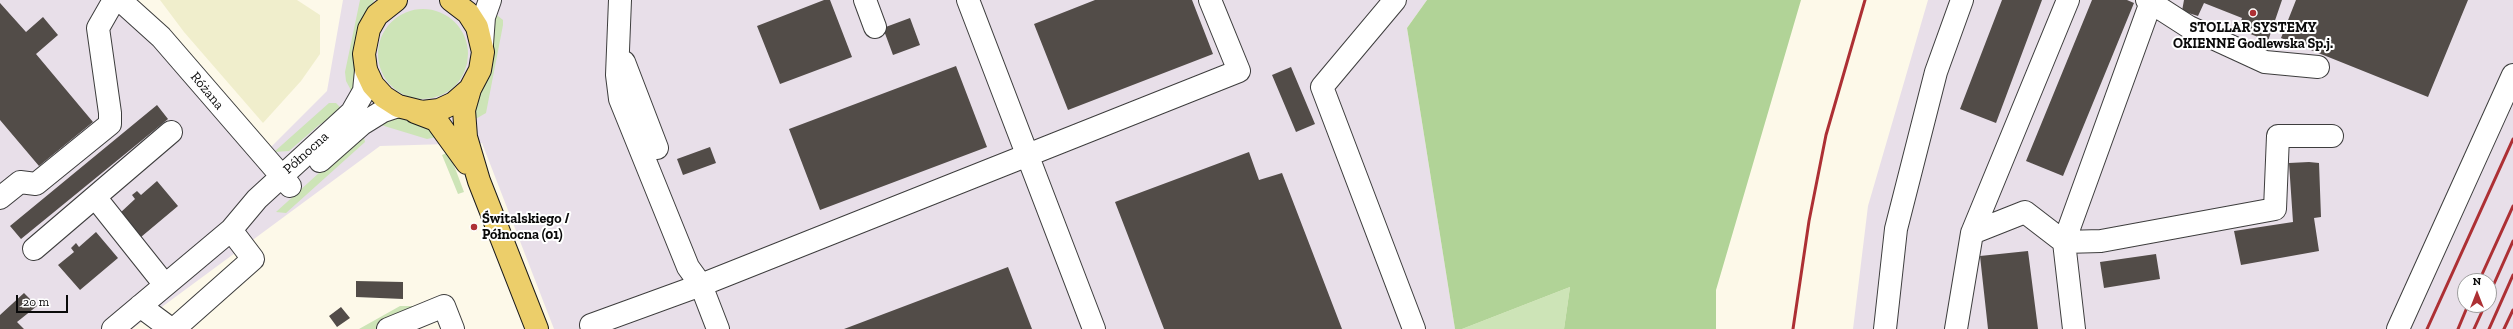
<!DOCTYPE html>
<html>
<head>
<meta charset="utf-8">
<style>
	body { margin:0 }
	#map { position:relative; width:2513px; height:329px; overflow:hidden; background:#fdf9e9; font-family:"Zilla Slab",serif }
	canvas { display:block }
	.north { position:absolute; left:2457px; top:273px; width:40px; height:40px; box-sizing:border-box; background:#fff; border:1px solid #9d9d9d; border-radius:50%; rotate:0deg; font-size:11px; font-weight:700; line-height:16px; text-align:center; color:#0a0a0a }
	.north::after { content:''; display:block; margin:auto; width:14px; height:18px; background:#ad3034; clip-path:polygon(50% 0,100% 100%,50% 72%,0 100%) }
	.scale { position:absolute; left:16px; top:295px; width:52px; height:18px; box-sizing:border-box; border:2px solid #0a0a0a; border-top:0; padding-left:5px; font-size:12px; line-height:14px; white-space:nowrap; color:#0a0a0a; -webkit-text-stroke:3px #fff; paint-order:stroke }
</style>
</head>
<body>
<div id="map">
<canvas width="2513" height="329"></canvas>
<div class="north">N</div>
<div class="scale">20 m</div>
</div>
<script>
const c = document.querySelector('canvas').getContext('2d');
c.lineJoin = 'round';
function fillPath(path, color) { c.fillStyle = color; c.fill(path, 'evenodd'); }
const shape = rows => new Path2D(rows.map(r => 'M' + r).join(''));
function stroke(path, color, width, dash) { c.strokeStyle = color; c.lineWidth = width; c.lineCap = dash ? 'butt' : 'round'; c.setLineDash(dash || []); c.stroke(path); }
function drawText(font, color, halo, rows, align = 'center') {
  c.font = font + ' "Zilla Slab",serif'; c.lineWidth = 4; c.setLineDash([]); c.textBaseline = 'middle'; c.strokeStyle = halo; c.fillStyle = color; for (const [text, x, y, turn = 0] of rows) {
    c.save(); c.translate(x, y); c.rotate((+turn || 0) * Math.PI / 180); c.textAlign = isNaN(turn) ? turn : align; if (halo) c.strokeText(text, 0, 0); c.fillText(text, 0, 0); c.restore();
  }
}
fillPath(shape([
	[0,0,102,0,140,26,257,161,327,91,343,0,1427,0,1407,28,1455,329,554,329,482,143,380,146,132,329,0,329],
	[1928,0,2513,0,2513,329,1853,329,1868,206],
	[2465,281,2489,281,2489,305,2465,305]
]), '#e8dfe9');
fillPath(shape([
	[160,0,297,0,320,15,320,54,301,81,263,123,184,32]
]), '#f0eecc');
fillPath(shape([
	[360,0,374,0,353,94,346,81,345,72],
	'378 54a45 45 0 1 1 90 0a45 45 0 1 1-90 0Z',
	[493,12,503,20,503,25,486,113,472,121],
	[329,103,336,103,343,110,319,125,289,151,274,152],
	[389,117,408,117,441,136,427,139,381,125],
	[363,133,365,142,286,213,276,212],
	[449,152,464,192,458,194,442,155],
	[1570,287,1564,329,1462,329],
	[400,306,433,306,387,329,359,329]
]), '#cde4b7');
fillPath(shape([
	[1427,0,1801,0,1716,290,1716,329,1564,329,1570,287,1462,329,1455,329,1407,28]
]), '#b1d397');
fillPath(shape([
	[824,0,830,0,852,57,780,84,757,26],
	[1095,0,1192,0,1213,54,1068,110,1034,24],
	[2002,0,2042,0,1996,123,1960,109],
	[2092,0,2127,0,2134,3,2063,176,2026,161],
	[2184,0,2282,0,2268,41,2238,29,2242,18,2204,3,2198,16,2182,11],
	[2296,0,2468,0,2428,97,2281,38],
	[0,3,26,32,43,17,58,35,36,54,93,122,39,166,0,120],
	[910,18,920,45,893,55,883,28],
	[956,66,987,147,820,210,789,129],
	[1291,67,1315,124,1296,132,1272,75],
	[157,105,168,119,21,239,10,226],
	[710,147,716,163,683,175,677,159],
	[1249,152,1259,180,1282,173,1342,329,1164,329,1115,202],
	[2309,162,2319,163,2321,217,2314,218,2319,251,2241,265,2234,231,2293,222,2289,163],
	[157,181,178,206,141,237,120,213,135,199,132,195,137,191,141,195],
	[96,232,118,258,80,290,58,265,74,252,71,248,76,243,79,247],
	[2028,251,2038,329,1988,329,1980,256],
	[2156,254,2160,279,2104,288,2100,262],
	[1008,267,1032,329,844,329],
	[356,281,403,282,403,299,356,297],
	[24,293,37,306,17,322,24,329,0,329,0,315],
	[341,307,350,318,337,327,329,316]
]), '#524c48');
const minor = shape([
	[120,0,161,37,290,186],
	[620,0,617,75,620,99,688,267,701,285,718,329],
	[865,0,875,27],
	[968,0,1094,329],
	[1395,0,1322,87,1414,329],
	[2147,0,2189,27,2265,62,2318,67],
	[482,44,484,17,490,0],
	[624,62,657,148],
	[320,161,362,124,383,111,398,106],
	[95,197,165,285],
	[0,198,20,182,36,184,110,124,110,113,98,28,114,0],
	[1972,233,2068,0],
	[34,249,171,132],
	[140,306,171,329],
	[113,329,231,230,257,199,352,112,364,91,366,70],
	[174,329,253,259,231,230],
	[388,329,444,306,453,329],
	[593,329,591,325,701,285,1239,71,1210,0],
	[1885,329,1896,229,1936,72,1962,0],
	[1956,329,1972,233,2025,212,2064,242,2101,241,2275,209,2278,136,2332,136],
	[2074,329,2064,242,2151,2],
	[2398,329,2513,75]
]);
const major = shape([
	[396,0,377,15,369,29,364,54,366,70,373,85,384,97,398,106,422,112,439,110,454,103,470,89,480,70,483,52,477,27,468,13,451,0],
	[470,89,464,110,466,137,479,181,537,329],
	[415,112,436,120,467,163]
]);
stroke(minor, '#3d3d3d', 24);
stroke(major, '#1b1b1b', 24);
stroke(minor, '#fff', 22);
stroke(major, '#ecce6a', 22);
stroke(shape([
	[2479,281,2513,206],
	[2489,295,2513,241],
	[1793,329,1809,221,1826,135,1865,0],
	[2427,329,2513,139],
	[2458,329,2468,305],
	[2474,329,2485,305],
	[2489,329,2513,275],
	[2504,329,2513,310]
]), '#ad3034', 3);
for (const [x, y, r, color] of [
	[2253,13,4,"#ad3034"],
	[474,227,4,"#ad3034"]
]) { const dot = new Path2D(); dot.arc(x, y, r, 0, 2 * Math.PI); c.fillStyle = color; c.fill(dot); stroke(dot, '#fff', 1.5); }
drawText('bold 14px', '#0a0a0a', '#fff', [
	["STOLLAR SYSTEMY",2253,28],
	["OKIENNE Godlewska Sp.j.",2253,44],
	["Świtalskiego /",482,219,"left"],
	["Północna (01)",482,235,"left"]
]);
drawText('14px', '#0a0a0a', '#fff', [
	["Różana",207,91,50],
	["Północna",306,153,-42]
]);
</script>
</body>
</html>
